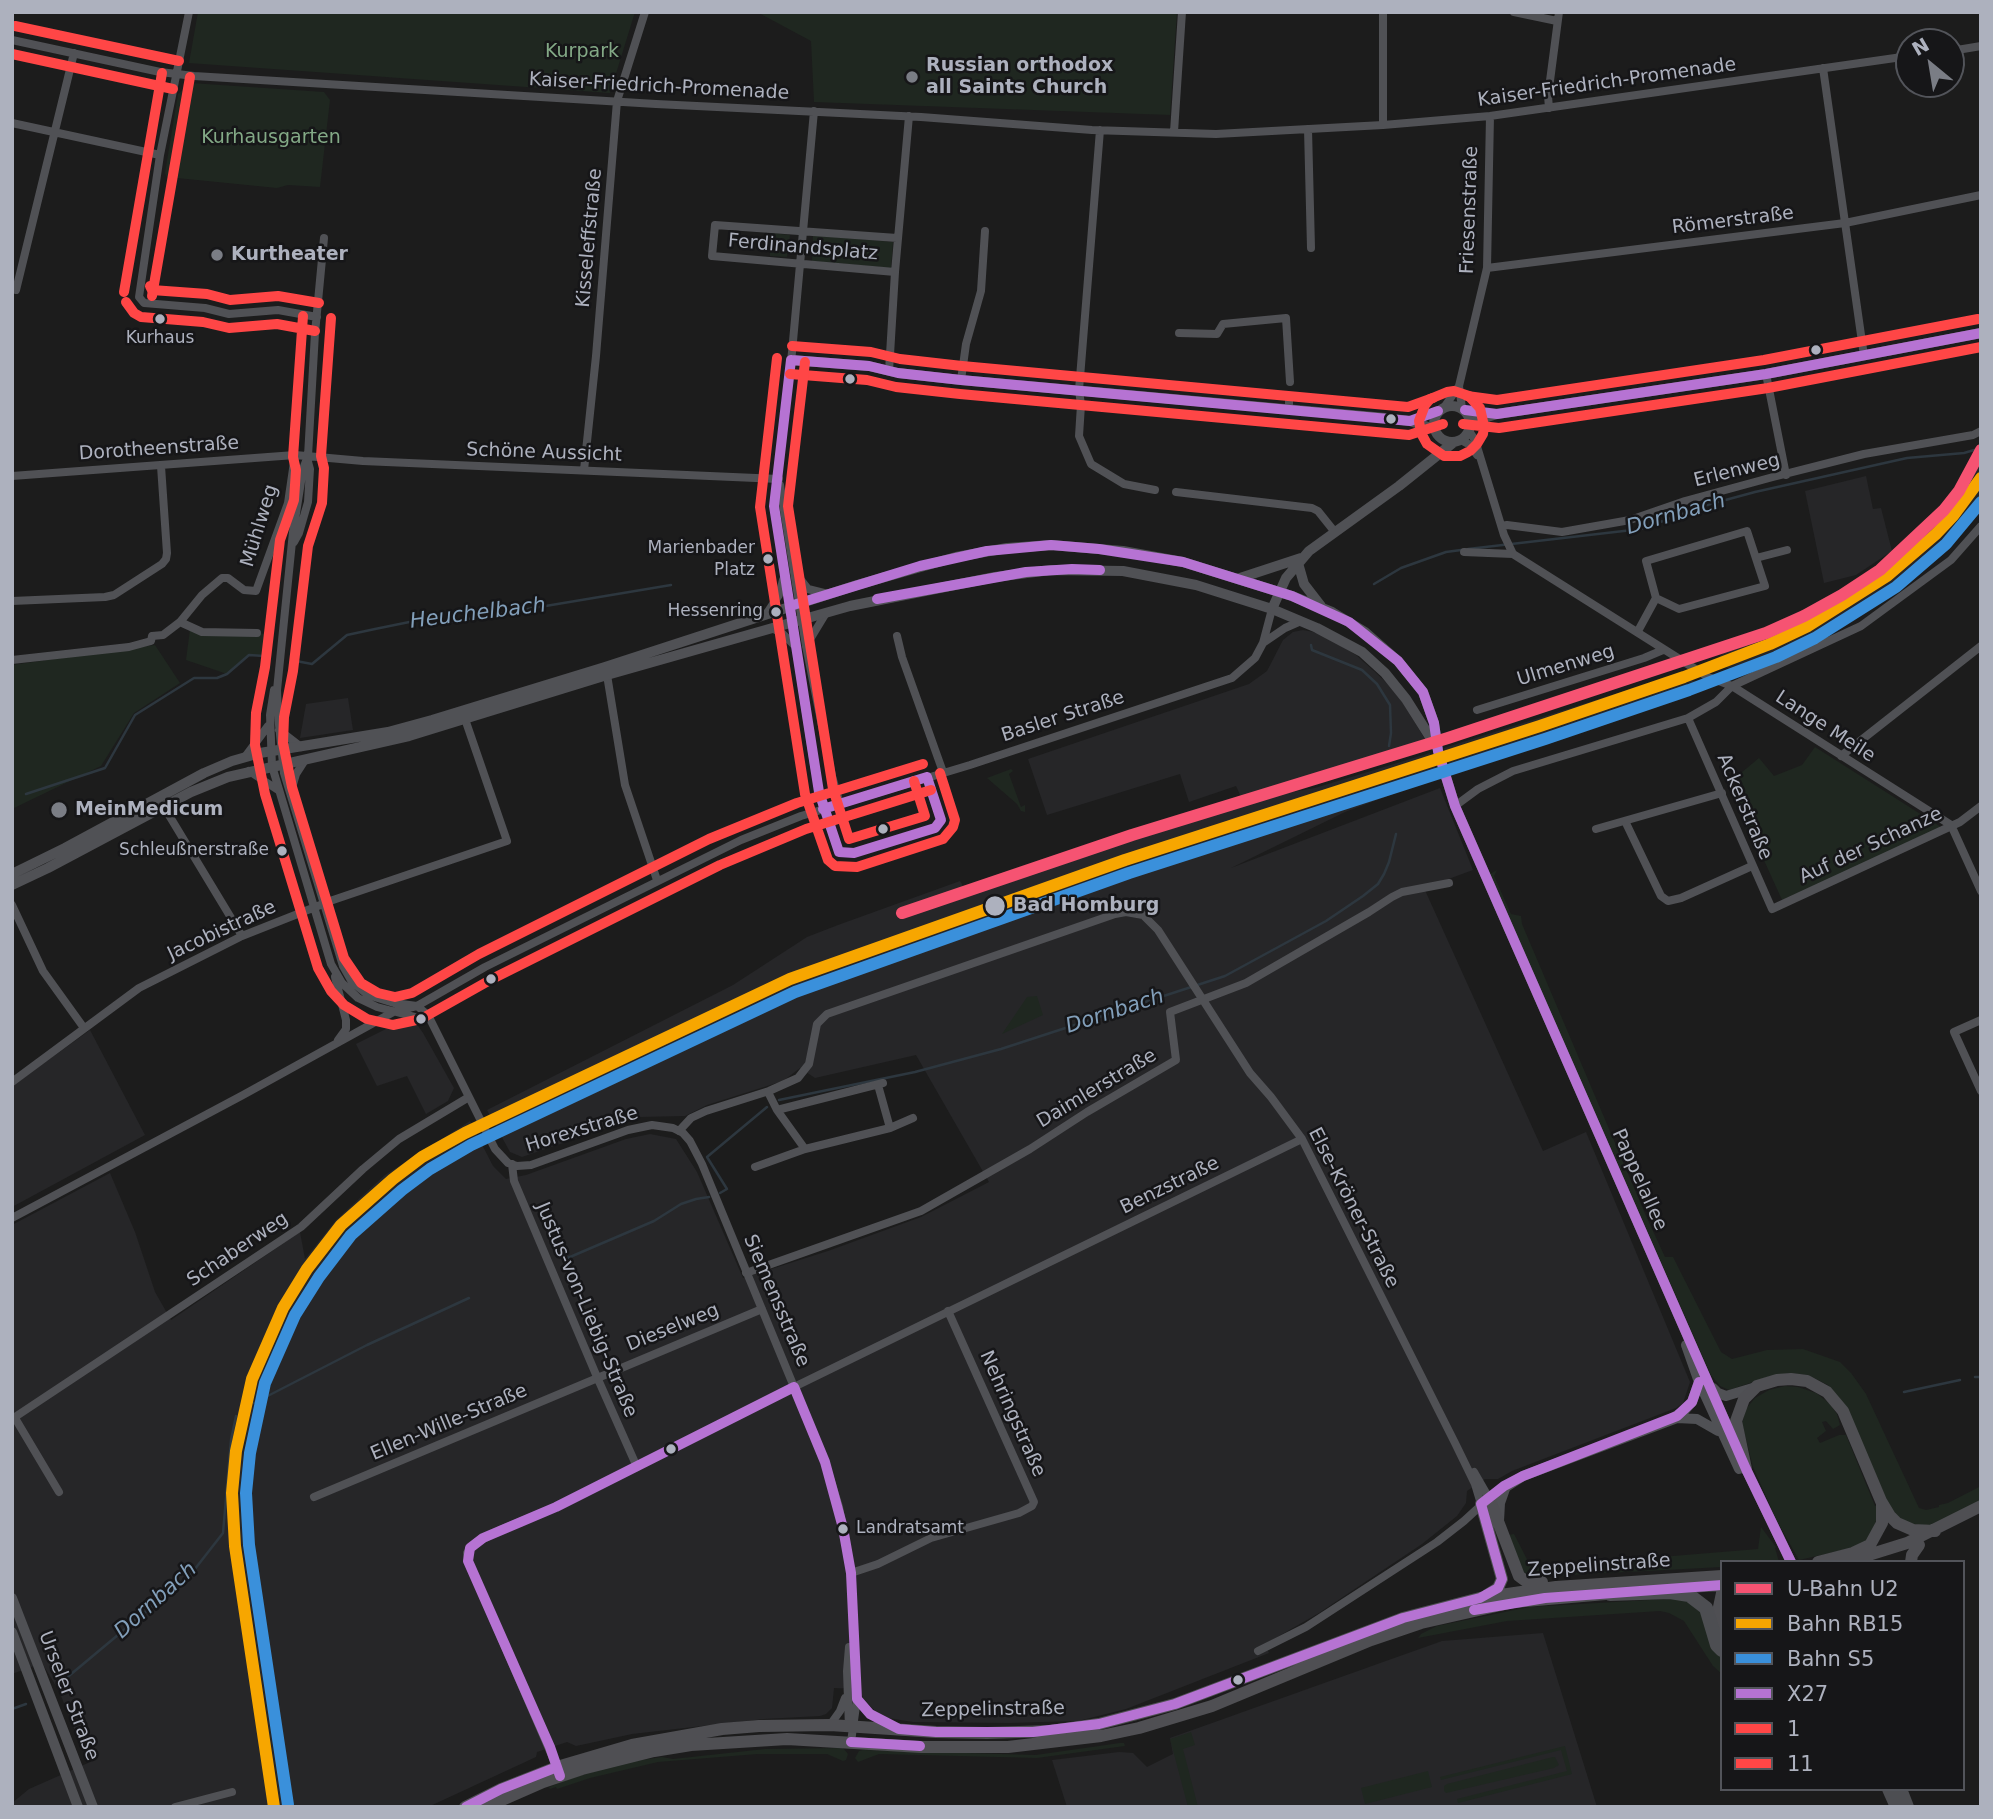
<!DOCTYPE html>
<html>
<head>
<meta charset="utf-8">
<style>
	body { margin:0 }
	#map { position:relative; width:1993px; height:1819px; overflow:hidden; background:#1c1c1c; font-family:"DejaVu Sans",sans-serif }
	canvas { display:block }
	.frame { position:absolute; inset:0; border:14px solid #adb1be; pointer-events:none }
	.legend { position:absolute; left:1720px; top:1560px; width:245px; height:231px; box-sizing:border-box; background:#161618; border:2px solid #52545a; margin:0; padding:9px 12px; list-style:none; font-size:21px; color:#adb1be }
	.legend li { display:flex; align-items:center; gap:14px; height:35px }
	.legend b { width:35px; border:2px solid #52545a }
	.north { position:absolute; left:1895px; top:28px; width:70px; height:70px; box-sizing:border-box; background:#161618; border:2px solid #52545a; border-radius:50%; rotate:330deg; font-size:19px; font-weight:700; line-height:28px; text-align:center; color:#adb1be }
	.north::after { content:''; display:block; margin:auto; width:24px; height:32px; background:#7a7d85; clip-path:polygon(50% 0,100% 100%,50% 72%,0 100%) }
</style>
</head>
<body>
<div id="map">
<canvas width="1993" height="1819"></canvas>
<div class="frame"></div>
<ul class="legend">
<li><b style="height:9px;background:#f65372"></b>U-Bahn U2</li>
<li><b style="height:9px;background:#f7a600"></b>Bahn RB15</li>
<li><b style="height:9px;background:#3a90db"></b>Bahn S5</li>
<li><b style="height:9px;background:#b673d3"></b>X27</li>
<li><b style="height:9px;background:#ff4646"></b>1</li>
<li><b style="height:9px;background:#ff4646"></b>11</li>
</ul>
<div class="north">N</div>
</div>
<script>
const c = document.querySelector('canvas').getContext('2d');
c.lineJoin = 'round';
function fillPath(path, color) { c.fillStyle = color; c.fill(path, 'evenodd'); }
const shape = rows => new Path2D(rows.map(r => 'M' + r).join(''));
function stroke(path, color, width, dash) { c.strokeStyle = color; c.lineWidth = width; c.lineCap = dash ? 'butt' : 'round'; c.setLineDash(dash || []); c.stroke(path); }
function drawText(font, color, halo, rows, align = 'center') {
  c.font = font + ' "DejaVu Sans",sans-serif'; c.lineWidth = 5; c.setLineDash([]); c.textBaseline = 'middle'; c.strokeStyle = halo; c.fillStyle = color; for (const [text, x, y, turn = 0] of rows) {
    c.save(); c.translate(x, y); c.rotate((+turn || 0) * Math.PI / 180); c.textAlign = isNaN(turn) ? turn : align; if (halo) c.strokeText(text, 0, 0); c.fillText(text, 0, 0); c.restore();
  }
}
fillPath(shape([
	[1981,462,1981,497,1929,557,1897,585,1817,636,1778,654,1731,670,1715,661,1725,651,1765,636,1804,618,1843,596,1882,570,1929,529,1946,511],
	[1866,476,1873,509,1881,508,1892,551,1856,575,1824,583,1805,491],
	[1303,630,1319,633,1328,638,1356,655,1374,671,1397,693,1426,741,1242,799,1236,786,1189,802,1180,774,1047,815,1028,759,1249,684,1267,671,1283,640,1293,632],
	[1678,674,1696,682,1451,769,1449,765,1444,748],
	[348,698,353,730,300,738,306,704],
	[1430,753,1439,777,1345,812,1231,868,1440,788,1473,870,1424,888,1543,1151,1586,1132,1690,1382,1683,1403,1676,1408,1512,1471,1498,1479,1485,1479,1467,1491,1466,1503,1457,1516,1422,1544,1319,1613,1265,1644,1269,1653,1126,1709,1078,1721,1009,1723,913,1722,888,1718,875,1711,863,1698,860,1689,834,1688,832,1708,826,1714,820,1716,764,1719,632,1734,576,1746,567,1742,537,1752,536,1757,428,1807,12,1807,12,1803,29,1789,88,1763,59,1691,42,1663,12,1674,12,1225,110,1173,135,1232,155,1292,171,1320,300,1232,305,1259,336,1220,385,1175,470,1121,493,1166,506,1179,526,1175,626,1139,650,1134,676,1139,697,1172,743,1278,828,1251,921,1217,989,1182,916,1055,815,1078,800,1068,783,1081,707,1105,685,1116,639,1117,522,1157,510,1152,487,1110,733,985,807,937,838,925,960,881,963,886,1058,855,1240,801,1315,788],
	[404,1020,418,1026,423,1033,454,1088,448,1101,426,1114,407,1076,377,1086,356,1044],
	[90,1030,145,1135,12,1207,12,1086],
	[1543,1633,1597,1807,1067,1807,1052,1760,1119,1752,1133,1753,1147,1767,1173,1754,1170,1738,1442,1641]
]), '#262628');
fillPath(shape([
	[198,12,635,12,610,93,189,63],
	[757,12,1177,12,1170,115,814,102,811,41],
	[191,83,324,92,330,100,320,187,288,185,277,188,167,177,165,173,178,94],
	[772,233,790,235,787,257,770,256,770,251,777,244],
	[813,235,893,242,891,268,812,261],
	[190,629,270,634,267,656,249,655,227,674,186,660],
	[155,645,180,683,134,713,101,766,12,809,12,665],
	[1815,747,1944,829,1782,900,1729,783,1759,758,1774,776,1802,765],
	[1011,769,1013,771,1009,774,1021,807,1025,805,1025,812,1021,811,1017,804,987,778],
	[1497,870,1494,876,1511,914,1521,916,1522,924,1646,1216,1665,1257,1673,1257,1721,1352,1732,1359,1767,1350,1803,1349,1840,1362,1851,1373,1866,1394,1919,1508,1926,1510,1939,1507,1939,1505,1948,1503,1981,1486,1981,1502,1932,1526,1906,1523,1891,1510,1846,1406,1828,1385,1808,1375,1789,1373,1768,1377,1729,1390,1720,1386,1711,1375,1490,874],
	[1037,996,1043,1015,1002,1034,1027,997],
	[1785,1386,1798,1387,1816,1393,1829,1403,1837,1414,1840,1425,1833,1429,1826,1421,1822,1422,1826,1431,1817,1438,1820,1443,1839,1435,1846,1435,1875,1506,1877,1506,1878,1512,1873,1534,1861,1546,1799,1560,1777,1521,1753,1467,1742,1423,1746,1409,1755,1398,1769,1390],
	[1761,1527,1776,1547,1775,1548,1779,1562,1722,1562,1722,1567,1532,1577,1522,1571,1508,1535,1514,1534,1530,1565,1539,1567,1758,1549],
	[1683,1598,1698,1604,1722,1656,1722,1674,1713,1666,1684,1621,1669,1613,1660,1611,1507,1621,1418,1638,1421,1634,1437,1626,1529,1607],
	[1191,1732,1195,1745,1183,1749,1198,1807,1188,1807,1170,1739],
	[1120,1743,1124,1743,1125,1746,1037,1758,879,1754,858,1762,855,1758,859,1751,863,1750,1036,1755],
	[1565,1746,1572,1774,1458,1803,1457,1799,1567,1771,1561,1750,1441,1780,1440,1777],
	[843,1748,848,1754,846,1760,843,1761,827,1754,758,1754,658,1762,590,1778,557,1789,556,1787,550,1789,549,1787,571,1778,628,1762,662,1757,673,1759,765,1749],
	[1553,1757,1555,1757,1559,1765,1554,1768,1446,1793,1444,1791,1444,1786,1447,1784],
	[1428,1771,1432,1787,1365,1804,1361,1788]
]), '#1f2720');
stroke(shape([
	[1468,549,1641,529,1707,505,1755,492,1907,458,1964,453,1981,448],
	[1374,584,1401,568,1446,552,1461,550],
	[1311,645,1312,650,1362,670,1377,684,1390,705,1391,733,1389,746],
	[296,661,312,664,347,635,375,629,429,618,450,622,671,585],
	[26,794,105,768,135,715,194,678,217,678,227,674,249,655,264,656],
	[779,1100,915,1072,1001,1049,1225,976,1326,921,1363,896,1378,884,1384,874,1389,862,1396,834],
	[720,1193,727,1189,707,1157,767,1107],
	[563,1260,654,1221,681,1204,696,1199,709,1197],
	[1975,1377,1981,1377],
	[1904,1392,1960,1380],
	[254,1403,367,1345,469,1298],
	[58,1685,191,1574,223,1533,231,1440,236,1416],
	[12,1709,26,1704]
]), '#2d373f', 2.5);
stroke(shape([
	[189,12,160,155,139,297,144,303,205,308,229,314,278,310,317,317],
	[1383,12,1383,125],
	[1514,12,1557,21],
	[12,40,160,72,194,76,656,104,921,117,1092,130,1216,134,1383,125,1490,116,1909,56],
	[1951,51,1981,46],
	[1823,68,1864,356],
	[1549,108,1548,96,1559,12],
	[814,111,792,352,774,506,814,765,823,809],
	[12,123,160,155],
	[1308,129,1311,248],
	[1100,130,1079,390,1081,405,1079,436,1091,464,1124,484,1155,490],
	[1174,132,1182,12],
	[324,238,315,333,308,456,303,469,293,532,277,690,278,715,284,773,343,966,352,982,368,995,394,1003,417,1006,428,1015,495,1149,508,1163,517,1166,531,1165,628,1130,652,1125,673,1128,683,1133,690,1141,702,1164,825,1462,839,1507,851,1573,857,1699,851,1742],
	[1487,268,1845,223,1981,195],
	[895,272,712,256,715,225,897,238],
	[16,290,74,53],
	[1179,333,1217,334,1223,324,1286,318,1290,382],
	[889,371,895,272,909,116],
	[1766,374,1786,475],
	[961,380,966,344,981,291,985,231],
	[1445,406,1459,386],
	[1462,408,1459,386,1487,268,1490,116],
	[1289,410,1289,399],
	[1469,431,1475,440,1504,535,1513,554,1708,677,1732,686,1951,825,1981,891],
	[1461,440,1470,445,1477,455],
	[584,470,596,356,617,101,645,12],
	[12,476,295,455,363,461,779,479],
	[780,485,806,646,832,776,840,804],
	[1176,492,1312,508,1318,511,1334,531],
	[1502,526,1507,525,1562,532,1630,520,1685,501,1773,477,1864,454,1973,435,1981,431],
	[294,542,299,533,308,502,310,469,307,458],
	[1464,552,1513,554],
	[1756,558,1787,550],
	[797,575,808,589,828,594],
	[12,601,105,597,114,595,162,564,166,559,167,553,161,466],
	[767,613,779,595,783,580],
	[180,622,202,632,257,633],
	[772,628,783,634,797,648],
	[1638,631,1656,598,1646,561,1747,531,1765,586,1679,609,1656,598],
	[897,636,902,657,943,772],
	[1263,643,1285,628,1301,621],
	[806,646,826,613],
	[12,660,129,647,151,641,152,636,163,635,180,622,202,595,222,578,228,578,244,590,256,591,288,503,295,455],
	[607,675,625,785,657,880],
	[274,690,270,715,272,766,331,964,342,983,358,998,377,1007,423,1019],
	[1477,710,1644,658,1663,650],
	[1688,718,1772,909,1960,822,1981,806],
	[279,730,301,747],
	[1841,756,1981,646],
	[245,757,268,726],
	[249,771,278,790],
	[291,791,296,774,305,760],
	[1459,803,1478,789,1513,771,1688,718,1716,702,1732,686,1861,626,1951,560,1981,526],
	[164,807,242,936],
	[1625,821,1661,896,1668,901,1681,898,1752,866],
	[1596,829,1722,793],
	[12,905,43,971,84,1028],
	[335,977,346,1020,346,1029,338,1040],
	[395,1011,417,1006,485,967,741,840,801,816,970,765,1232,678,1255,658,1263,643,1272,609],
	[1981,1020,1954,1032,1981,1091],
	[12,1082,139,988,242,936,333,900,507,841,465,719],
	[878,1085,890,1128],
	[768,1092,777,1110,883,1083],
	[777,1110,805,1149],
	[679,1131,691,1118,706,1111,769,1091,798,1078,809,1064,817,1024,827,1014,1115,914,1126,912,1143,915,1158,930,1250,1073,1271,1097,1302,1139,1455,1443,1475,1484,1481,1504],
	[512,1164,514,1181,597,1377,637,1467],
	[755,1167,805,1149,890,1128,913,1118],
	[12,1218,243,1095,397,1010],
	[746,1273,921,1211,1030,1149,1087,1112,1176,1060,1170,1012,1246,983,1369,912,1392,897,1402,892,1449,883],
	[15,1418,59,1492],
	[12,1419,301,1227,363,1169,399,1139,469,1097],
	[314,1497,762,1309],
	[851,1573,878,1564,931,1538,1019,1513,1032,1506,1034,1502,948,1311],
	[1258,1651,1306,1627,1437,1542,1464,1521,1489,1498,1474,1472],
	[857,1699,870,1714,893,1726],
	[830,1725,840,1711,845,1698],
	[849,1728,847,1671,849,1647],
	[558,1770,468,1561,467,1553,476,1543,500,1530,556,1507,794,1387,1302,1139],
	[175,1807,232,1792]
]), '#505155', 8);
stroke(shape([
	[791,360,869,366,898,373,961,380,1385,418,1410,421,1434,429],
	'1434 424a18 18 0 1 1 36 0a18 18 0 1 1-36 0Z',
	[1471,422,1497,414,1766,374,1981,333],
	[1298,563,1304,584,1321,606],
	[1240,578,1301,558],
	[1272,609,1286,578,1309,551,1399,486,1454,442],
	[12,874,65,848,204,773,232,761,260,753,388,732,432,720,605,667,857,585,956,557,1007,548,1051,545,1123,551,1183,562,1292,596,1332,612,1365,632,1398,661,1423,692,1434,723,1438,751,1455,806,1746,1469,1791,1562],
	[12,885,48,868,191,792,228,777,409,736,607,675,850,606,995,577,1051,570,1123,571,1196,585,1272,609,1317,628,1362,652,1385,673,1406,699,1435,745],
	[1686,1345,1699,1382,1739,1469],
	[1713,1388,1718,1393,1726,1396,1756,1387],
	[1673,1418,1685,1410,1692,1402,1699,1382],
	[1489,1498,1523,1476,1677,1418,1697,1419,1718,1431],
	[1499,1521,1500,1503,1506,1486],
	[12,1598,93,1807],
	[12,1632,78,1807]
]), '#505155', 10);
stroke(shape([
	[1746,1469,1736,1421,1744,1399,1757,1386,1777,1380,1791,1379,1807,1381,1827,1392,1843,1411,1881,1501,1890,1516,1897,1523,1913,1530,1935,1531],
	[1489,1498,1519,1576,1527,1582,1542,1582],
	[1481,1504,1502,1579,1498,1588,1487,1595],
	[1818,1562,1853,1553,1870,1545,1882,1523,1882,1504],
	[1846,1562,1907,1543,1981,1506],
	[1911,1562,1912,1555,1919,1545],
	[1670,1588,1721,1585],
	[1722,1593,1718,1612,1722,1630],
	[465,1807,501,1789,557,1767,632,1745,722,1729,759,1726,830,1725,936,1732,987,1733,1051,1731,1099,1724,1175,1704,1403,1618,1480,1598,1556,1587,1722,1576],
	[486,1807,543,1782,582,1769,654,1751,691,1745,787,1739,921,1747,1008,1747,1101,1736,1139,1728,1212,1706,1371,1640,1421,1623,1514,1602,1617,1593]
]), '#4f4f53', 12);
stroke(shape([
	[1610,1594,1670,1592,1689,1595,1706,1608,1717,1645,1722,1650],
	[1889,1789,1897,1807],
	[1900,1789,1907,1807]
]), '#4d4e52', 14);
stroke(shape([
	[791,360,774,506,819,792,839,852,854,853,935,828,941,820,927,777],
	[791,360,869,366,898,373,961,380,1410,421,1438,411],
	[1465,410,1497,414,1766,374,1981,333],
	[877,599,1026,572,1072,569,1100,570],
	[790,606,920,566,987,551,1051,545,1099,549,1183,562,1292,596,1349,622,1398,661,1423,692,1434,723,1438,751,1455,806,1746,1469,1791,1562],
	[823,809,927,777],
	[794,1387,825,1462,843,1528,851,1573,857,1699,870,1714,899,1729,936,1732,1033,1732,1099,1724,1175,1704,1403,1618,1480,1598,1498,1588,1502,1579,1481,1504],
	[1481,1504,1504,1486,1523,1476,1677,1416,1692,1402,1699,1382],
	[1474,1610,1545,1598,1722,1585],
	[851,1742,920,1746],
	[560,1776,550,1747,468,1561,470,1548,483,1538,556,1507,794,1387],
	[466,1807,501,1789,557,1767]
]), '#b673d3', 10);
stroke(shape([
	[12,54,173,89],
	[152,296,190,77],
	[126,302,134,313,141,317,203,322,229,328,277,324,315,331],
	[303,316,293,457,296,470,294,500,280,540,265,667,256,713,255,745,265,794,318,968,331,991,344,1005,367,1019,393,1025,421,1019,492,979,720,865,806,829,931,790],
	[777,358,760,507,805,794,828,860,835,866,857,867,943,839,953,827,955,820,940,773],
	[790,374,867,380,896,387,960,394,1409,435,1443,424],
	[1463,424,1499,428,1768,388,1981,347],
	[1468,452,1460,456,1444,456,1427,444,1421,433,1419,421,1425,405,1430,399,1447,392,1454,391,1469,396,1480,408,1484,426,1483,434,1477,444,1470,451]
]), '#ff4646', 10);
stroke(shape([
	[15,26,179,61],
	[150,286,152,290,207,294,230,300,278,296,319,303],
	[124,292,162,73],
	[331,318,321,456,324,468,322,503,308,546,293,671,284,717,283,743,292,787,344,958,361,983,378,993,395,997,412,993,479,954,709,839,797,803,923,764],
	[792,346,871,352,900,359,962,366,1408,407,1433,398],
	[805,362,788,506,833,789,849,839,925,816,914,781],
	[1467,396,1497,400,1764,360,1978,319]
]), '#ff4646', 10);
stroke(shape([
	[274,1807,235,1546,232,1493,236,1451,252,1379,283,1308,307,1269,341,1225,393,1179,422,1157,465,1133,790,979,1125,860,1540,726,1684,677,1770,644,1808,626,1887,576,1936,534,1953,516,1981,478]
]), '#f7a600', 12);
stroke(shape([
	[288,1805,249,1545,246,1493,250,1453,265,1383,295,1315,319,1277,351,1235,402,1190,430,1169,471,1145,795,992,1129,873,1545,739,1689,690,1776,657,1815,638,1896,587,1946,544,1981,502]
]), '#3a90db', 12);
stroke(shape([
	[902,913,1132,835,1448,738,1766,633,1804,616,1842,595,1880,570,1944,510,1959,491,1981,450]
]), '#f65372', 12);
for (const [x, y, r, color] of [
	[912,77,7,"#7a7d85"],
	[217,255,7,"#7a7d85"],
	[160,319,6,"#adb1be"],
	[1816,350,6,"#adb1be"],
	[850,379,6,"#adb1be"],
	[1391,419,6,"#adb1be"],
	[768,559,6,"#adb1be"],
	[776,612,6,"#adb1be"],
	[59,810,9,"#7a7d85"],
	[883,829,6,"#adb1be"],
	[282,851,6,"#adb1be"],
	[995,906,11,"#adb1be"],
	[491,979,6,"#adb1be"],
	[421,1019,6,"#adb1be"],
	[671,1449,6,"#adb1be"],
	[843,1529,6,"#adb1be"],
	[1238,1680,6,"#adb1be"]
]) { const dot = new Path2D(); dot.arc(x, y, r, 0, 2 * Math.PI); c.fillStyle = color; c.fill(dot); stroke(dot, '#161618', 2.5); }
drawText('17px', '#adb1be', '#161618', [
	["Kurhaus",160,339,"center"],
	["Marienbader",755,549],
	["Platz",755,571],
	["Hessenring",763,612],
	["Schleußnerstraße",269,851],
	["Landratsamt",856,1529,"left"]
], 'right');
drawText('19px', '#83a986', '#161618', [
	["Kurpark",582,52],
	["Kurhausgarten",271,138]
]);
drawText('bold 19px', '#adb1be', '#161618', [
	["Russian orthodox",926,66],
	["all Saints Church",926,88],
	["Kurtheater",231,255],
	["MeinMedicum",75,810]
], 'left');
drawText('19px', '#adb1be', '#161618', [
	["Kaiser-Friedrich-Promenade",1607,83,-8],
	["Kaiser-Friedrich-Promenade",659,87,3],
	["Friesenstraße",1470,210,-88],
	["Römerstraße",1733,221,-7],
	["Kisseleffstraße",590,238,-85],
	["Ferdinandsplatz",803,248,5],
	["Dorotheenstraße",159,449,-4],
	["Schöne Aussicht",544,453,2],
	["Erlenweg",1737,471,-14],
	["Mühlweg",260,526,-73],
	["Ulmenweg",1566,666,-17],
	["Basler Straße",1063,717,-18],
	["Lange Meile",1825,727,33],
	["Ackerstraße",1744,807,67],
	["Auf der Schanze",1871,846,-25],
	["Jacobistraße",222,931,-25],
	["Daimlerstraße",1097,1089,-31],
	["Horexstraße",582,1130,-17],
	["Pappelallee",1639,1180,66],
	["Benzstraße",1170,1186,-26],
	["Else-Kröner-Straße",1353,1208,63],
	["Schaberweg",238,1250,-34],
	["Siemensstraße",776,1301,67],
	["Justus-von-Liebig-Straße",586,1310,67],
	["Dieselweg",673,1328,-22],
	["Nehringstraße",1012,1414,66],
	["Ellen-Wille-Straße",449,1423,-23],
	["Zeppelinstraße",1599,1566,-4],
	["Urseler Straße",68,1696,69],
	["Zeppelinstraße",993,1710,-1]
]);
drawText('bold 19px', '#adb1be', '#161618', [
	["Bad Homburg",1013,906]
], 'left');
drawText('italic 21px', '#829fba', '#161618', [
	["Dornbach",1676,515,-16],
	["Heuchelbach",478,614,-7],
	["Dornbach",1115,1012,-18],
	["Dornbach",156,1601,-42]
]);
</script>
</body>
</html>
